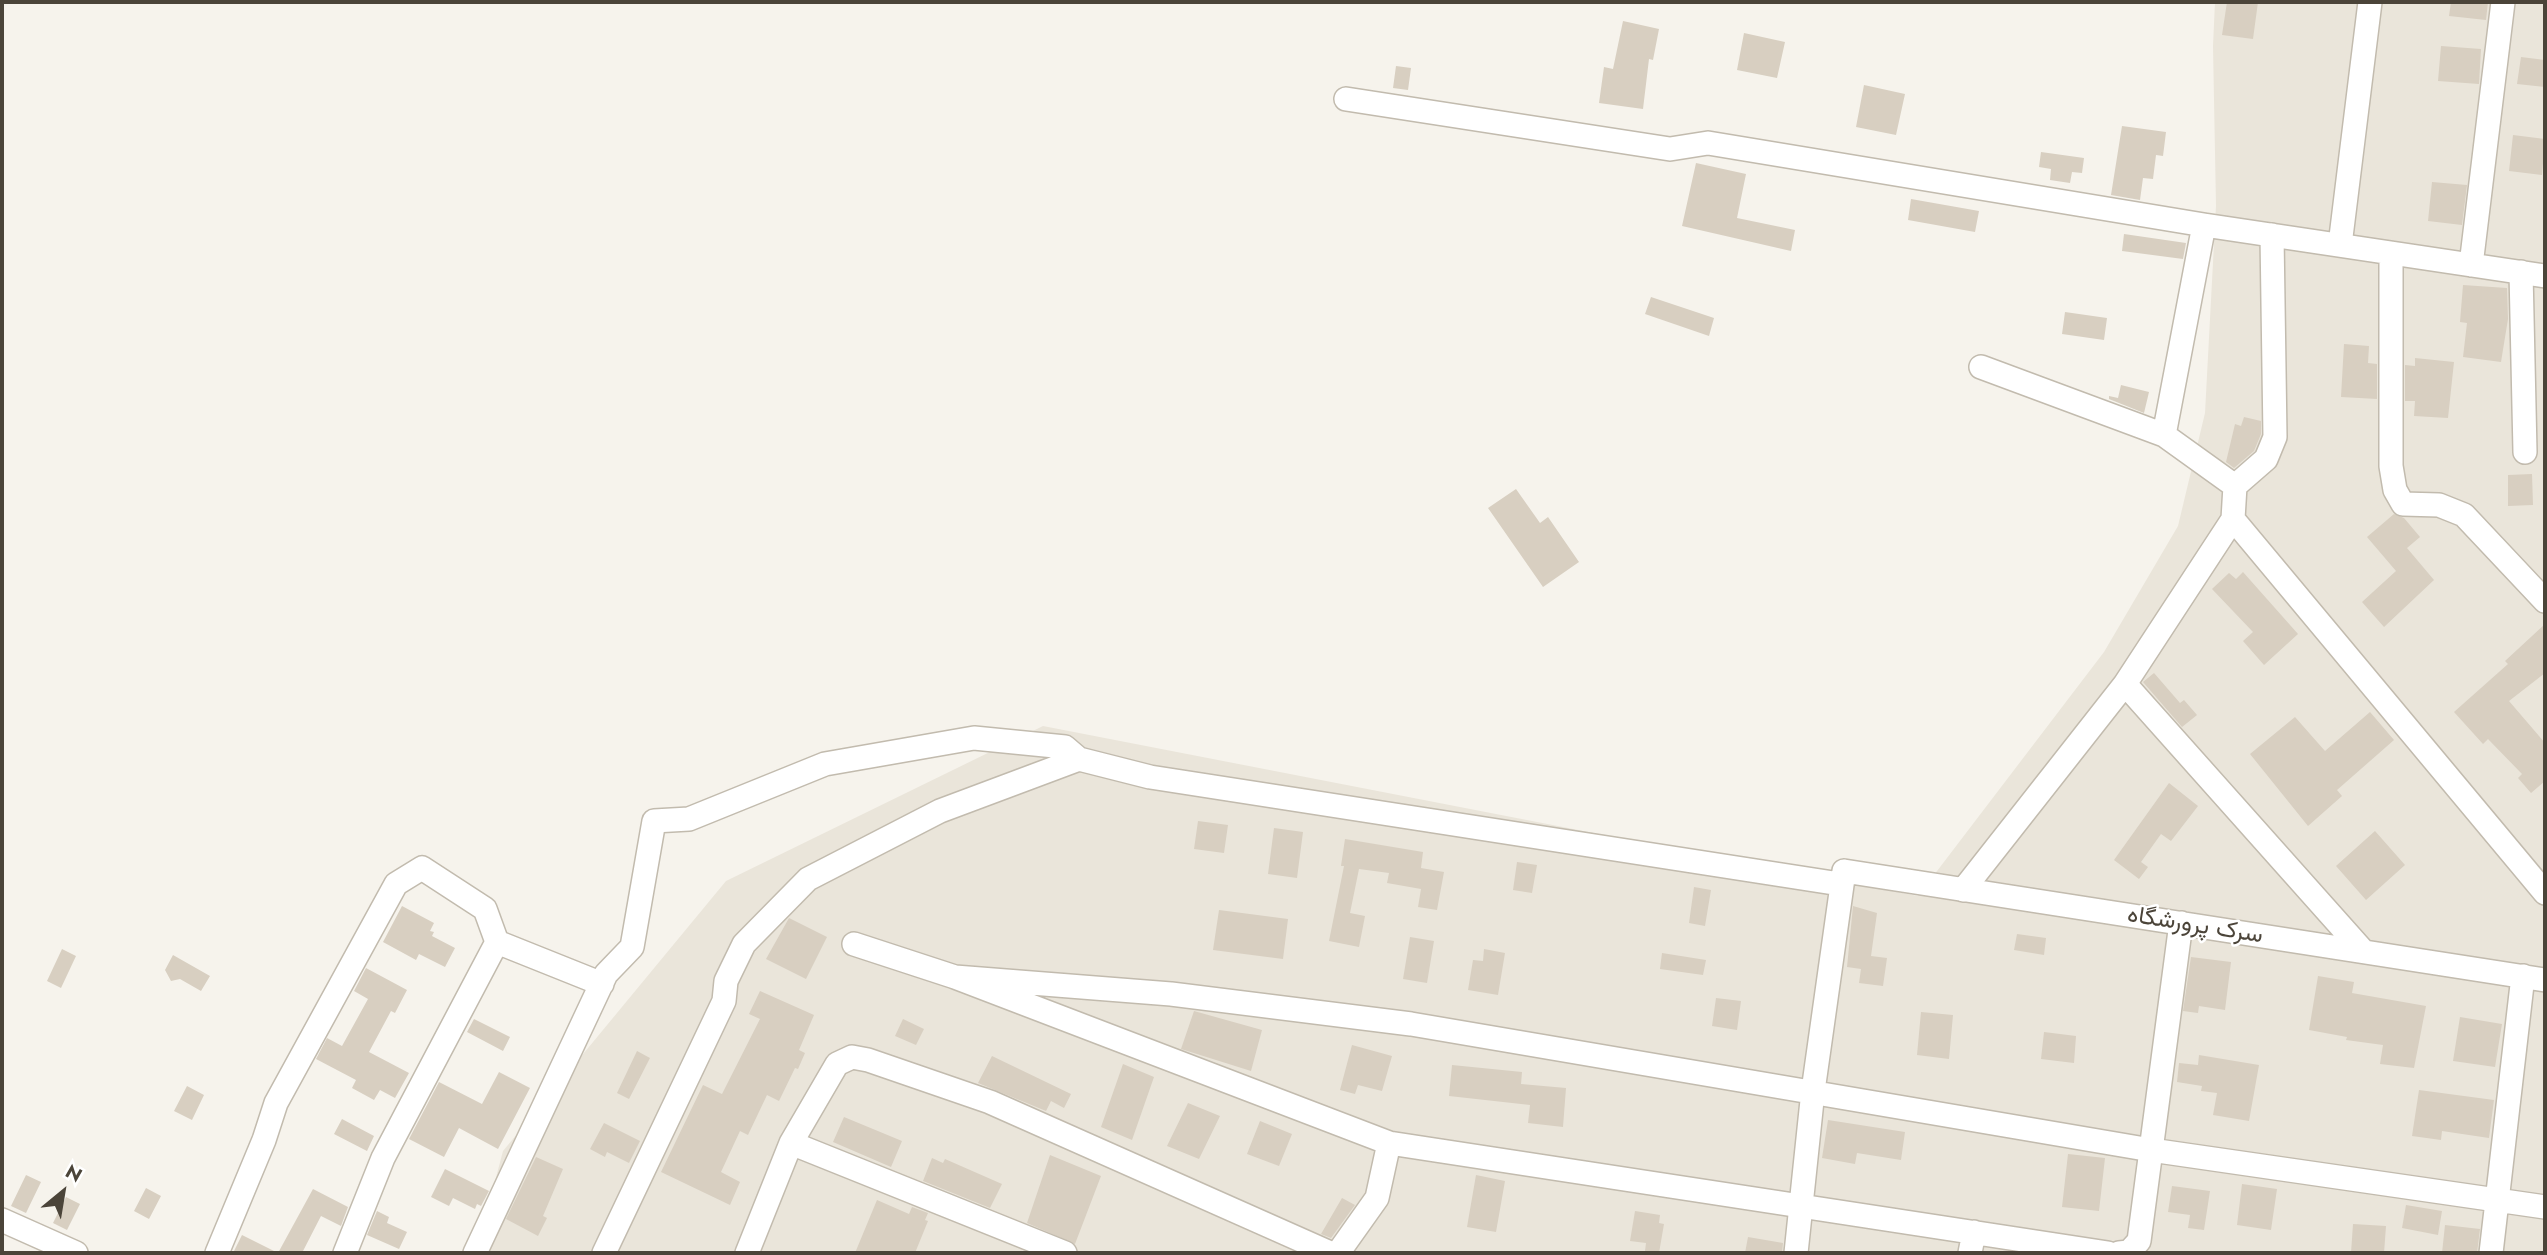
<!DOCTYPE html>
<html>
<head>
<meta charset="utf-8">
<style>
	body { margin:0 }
	#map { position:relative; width:2547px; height:1255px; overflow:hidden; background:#f6f3ec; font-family:Jost,sans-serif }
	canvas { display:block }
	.frame { position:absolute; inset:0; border:4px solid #4b4439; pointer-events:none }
	.north { position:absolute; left:28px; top:1157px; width:70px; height:70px; -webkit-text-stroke:5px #fff; paint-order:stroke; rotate:30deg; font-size:19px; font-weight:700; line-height:28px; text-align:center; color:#4b4439 }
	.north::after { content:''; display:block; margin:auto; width:24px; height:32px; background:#4b4439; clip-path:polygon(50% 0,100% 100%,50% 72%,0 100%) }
</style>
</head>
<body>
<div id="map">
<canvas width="2547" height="1255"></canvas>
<div class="frame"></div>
<div class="north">N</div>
</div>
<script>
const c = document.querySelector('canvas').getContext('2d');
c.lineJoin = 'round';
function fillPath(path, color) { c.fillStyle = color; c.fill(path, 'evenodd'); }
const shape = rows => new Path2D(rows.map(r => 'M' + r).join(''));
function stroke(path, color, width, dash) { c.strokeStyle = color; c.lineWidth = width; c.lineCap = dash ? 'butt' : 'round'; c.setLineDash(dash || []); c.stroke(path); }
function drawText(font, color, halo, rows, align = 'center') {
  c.font = font + ' Jost,Vazirmatn,sans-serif'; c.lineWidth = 5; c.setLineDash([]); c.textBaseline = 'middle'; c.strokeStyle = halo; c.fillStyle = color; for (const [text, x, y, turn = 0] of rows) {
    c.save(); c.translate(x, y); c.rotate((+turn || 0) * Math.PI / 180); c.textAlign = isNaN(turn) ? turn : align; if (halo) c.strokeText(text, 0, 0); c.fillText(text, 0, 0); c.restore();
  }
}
fillPath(shape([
	[2215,2,2545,2,2545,1253,476,1253,503,1151,726,881,1043,726,1918,896,2104,652,2178,526,2205,413,2216,206,2213,46]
]), '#eae5da');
fillPath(shape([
	[2227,2,2258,2,2253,39,2222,35],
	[2451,2,2488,2,2486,20,2449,16],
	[1623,21,1659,29,1653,60,1649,59,1643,109,1599,103,1604,67,1613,69],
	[1744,33,1785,42,1777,78,1737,70],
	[2441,46,2481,49,2479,84,2438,81],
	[2521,57,2545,60,2545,87,2517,84],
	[1396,66,1411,68,1408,90,1393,88],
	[1864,85,1905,94,1896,135,1856,127],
	[2122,126,2166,132,2163,156,2156,155,2153,179,2143,178,2140,200,2111,195],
	[2513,135,2545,139,2542,175,2509,171],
	[2041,152,2084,158,2082,173,2072,172,2070,183,2050,180,2051,169,2039,167],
	[1696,163,1746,174,1737,218,1795,230,1791,251,1682,226],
	[2432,182,2467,185,2462,225,2428,221],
	[1911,199,1979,211,1975,232,1908,220],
	[2124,234,2186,243,2183,259,2122,251],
	[2463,285,2507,288,2508,319,2501,362,2463,357,2467,323,2460,322],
	[1651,297,1714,318,1709,336,1645,314],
	[2065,312,2107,318,2104,340,2062,334],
	[2344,344,2369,346,2368,363,2377,364,2377,399,2341,397],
	[2415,358,2454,362,2448,418,2414,416,2415,401,2405,401,2405,365,2415,366],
	[2121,385,2149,392,2144,413,2109,399,2109,396,2118,398],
	[2244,417,2261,421,2261,434,2254,451,2234,468,2226,462,2235,424,2241,426],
	[2532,474,2533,505,2508,506,2508,475],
	[1516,489,1540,523,1548,517,1579,562,1543,587,1488,508],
	[2394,514,2404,518,2420,537,2407,548,2434,580,2384,627,2362,602,2396,571,2367,537],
	[2243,572,2298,634,2264,665,2243,641,2253,632,2212,589,2229,573,2236,579],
	[2545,624,2545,673,2509,701,2545,743,2545,781,2531,793,2518,778,2522,774,2488,739,2483,744,2454,712,2508,664,2505,661],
	[2154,673,2180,703,2184,700,2197,715,2182,727,2143,682],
	[2370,712,2394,740,2337,790,2342,796,2308,826,2250,754,2295,717,2325,751],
	[2169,783,2198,806,2171,841,2161,834,2141,862,2148,867,2139,879,2114,860],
	[1198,821,1228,825,1224,853,1194,849],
	[1274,828,1303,832,1297,878,1268,874],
	[2375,831,2405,865,2366,900,2336,866],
	[1345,839,1423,852,1421,868,1444,872,1437,910,1418,907,1421,889,1387,883,1389,873,1359,869,1350,913,1365,916,1359,947,1329,941,1344,866,1341,866],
	[1517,862,1537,865,1532,893,1513,890],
	[1694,887,1711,890,1705,926,1689,923],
	[402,906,434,923,430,931,434,932,432,936,455,948,445,967,419,954,416,960,383,942],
	[1853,906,1877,913,1871,956,1887,958,1883,986,1859,983,1861,969,1847,967],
	[1219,910,1288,919,1283,959,1213,950],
	[789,918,827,937,806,979,766,959],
	[2017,934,2046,938,2044,955,2014,950],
	[1410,937,1434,941,1427,983,1403,979],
	[62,949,76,956,61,988,47,981],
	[1484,949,1505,953,1498,995,1468,990,1473,960,1483,961],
	[1662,953,1706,960,1703,975,1660,969],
	[173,955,210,976,201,991,180,979,171,981,165,970],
	[2191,957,2231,962,2225,1010,2199,1006,2198,1013,2183,1011],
	[366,968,407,990,395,1013,391,1011,369,1052,409,1073,395,1098,380,1090,374,1100,352,1088,356,1080,316,1059,327,1038,342,1046,368,999,354,991],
	[2318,976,2354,982,2352,993,2426,1006,2414,1068,2380,1064,2383,1045,2346,1040,2347,1037,2309,1030],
	[760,991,814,1015,799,1050,805,1053,798,1069,795,1068,779,1101,767,1095,748,1135,740,1131,721,1172,740,1182,730,1205,661,1172,703,1085,722,1094,760,1019,749,1014],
	[1716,998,1741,1001,1737,1030,1712,1026],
	[1194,1011,1262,1030,1251,1071,1181,1049],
	[1921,1012,1953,1015,1949,1059,1917,1055],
	[2460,1017,2502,1024,2495,1067,2453,1061],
	[474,1019,510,1037,503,1051,467,1032],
	[903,1019,924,1029,916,1045,895,1036],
	[2044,1032,2076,1036,2074,1063,2041,1059],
	[1352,1045,1392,1056,1382,1091,1358,1085,1355,1094,1340,1090],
	[637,1051,650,1058,629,1099,617,1093],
	[2199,1055,2259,1065,2249,1121,2213,1115,2217,1093,2201,1091,2202,1086,2177,1082,2179,1063,2198,1065],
	[992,1056,1071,1094,1064,1108,1051,1101,1046,1111,978,1083],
	[1123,1064,1154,1077,1132,1140,1101,1127],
	[1452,1065,1522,1072,1521,1084,1566,1088,1563,1127,1528,1123,1530,1105,1449,1096],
	[499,1072,530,1088,498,1149,459,1128,444,1157,409,1139,439,1082,482,1104],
	[187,1086,204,1095,192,1120,174,1111],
	[2419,1090,2494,1100,2489,1138,2442,1131,2441,1140,2412,1136],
	[1188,1103,1220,1116,1199,1159,1167,1146],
	[844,1117,902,1141,891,1167,833,1142],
	[342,1119,374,1136,367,1151,334,1134],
	[1828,1120,1905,1132,1901,1160,1857,1153,1855,1164,1822,1158],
	[1260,1121,1292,1134,1279,1166,1247,1154],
	[604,1123,640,1141,629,1163,607,1152,605,1157,590,1149],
	[2068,1154,2105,1158,2099,1211,2062,1207],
	[1050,1155,1101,1176,1075,1244,1027,1223],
	[536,1157,563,1169,543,1216,547,1218,538,1236,506,1219],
	[932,1158,943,1163,945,1159,1002,1184,990,1208,923,1181],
	[445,1169,489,1191,481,1206,477,1204,475,1209,453,1198,449,1206,431,1197],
	[26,1175,41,1182,26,1213,11,1206],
	[1476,1175,1505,1181,1496,1232,1467,1227],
	[2242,1184,2277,1189,2271,1230,2237,1225],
	[2172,1186,2210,1191,2204,1230,2188,1228,2190,1215,2168,1212],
	[146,1188,161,1196,149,1219,134,1211],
	[313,1189,348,1207,341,1226,321,1216,302,1253,233,1253,242,1235,278,1253],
	[66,1197,80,1204,67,1230,53,1223],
	[1342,1198,1355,1205,1331,1238,1321,1234],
	[877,1200,909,1214,912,1207,928,1213,925,1220,928,1221,915,1253,855,1253],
	[2406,1205,2442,1211,2438,1235,2402,1228],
	[377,1211,389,1217,387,1223,407,1232,399,1249,367,1235],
	[1635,1211,1660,1215,1659,1223,1664,1224,1659,1253,1645,1251,1646,1243,1630,1241],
	[2353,1224,2386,1226,2384,1253,2351,1253],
	[2445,1225,2480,1229,2477,1253,2442,1253],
	[1748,1237,1783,1243,1782,1253,1745,1253]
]), '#d8cfc1');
const street = shape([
	[1346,99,1670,149,1708,143,2204,225,2545,276],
	[2204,225,2164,435,2235,486,2233,519,2545,893],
	[2340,245,2370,2],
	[2391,253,2391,466,2395,490,2403,504,2439,505,2464,515,2545,601],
	[2471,265,2503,2],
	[2521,272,2525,452],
	[1981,367,2164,435],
	[2235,486,2266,459,2275,437,2272,235],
	[2125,684,2363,951],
	[1963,890,2125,684,2233,519],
	[854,944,955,977,1389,1143,2108,1253],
	[955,977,1171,994,1411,1024,2151,1150,2545,1207],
	[791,1143,1065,1253],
	[2,1220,76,1253],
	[217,1253,264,1140,276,1103,396,884,422,868,485,909,497,942,602,984],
	[345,1253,383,1158,497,942],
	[475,1253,606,974,632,947,654,821,689,819,825,764,974,738,1065,747,1079,759],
	[604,1253,724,1001,726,981,744,944,808,879,940,811,1079,759,1150,777,1840,884],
	[747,1253,791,1143,837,1064,852,1057,868,1060,990,1102,1330,1253],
	[1338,1253,1377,1198,1389,1143],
	[1796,1253,1813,1091,1844,871,2545,980],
	[1970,1253,1974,1232],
	[2119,1253,2129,1252,2139,1241,2181,923],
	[2491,1253,2523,976]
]);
stroke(street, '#c2bbae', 26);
stroke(street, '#fff', 23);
drawText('24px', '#4b4439', '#fff', [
	["سرک پرورشگاه",2195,926,9]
]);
</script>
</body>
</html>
